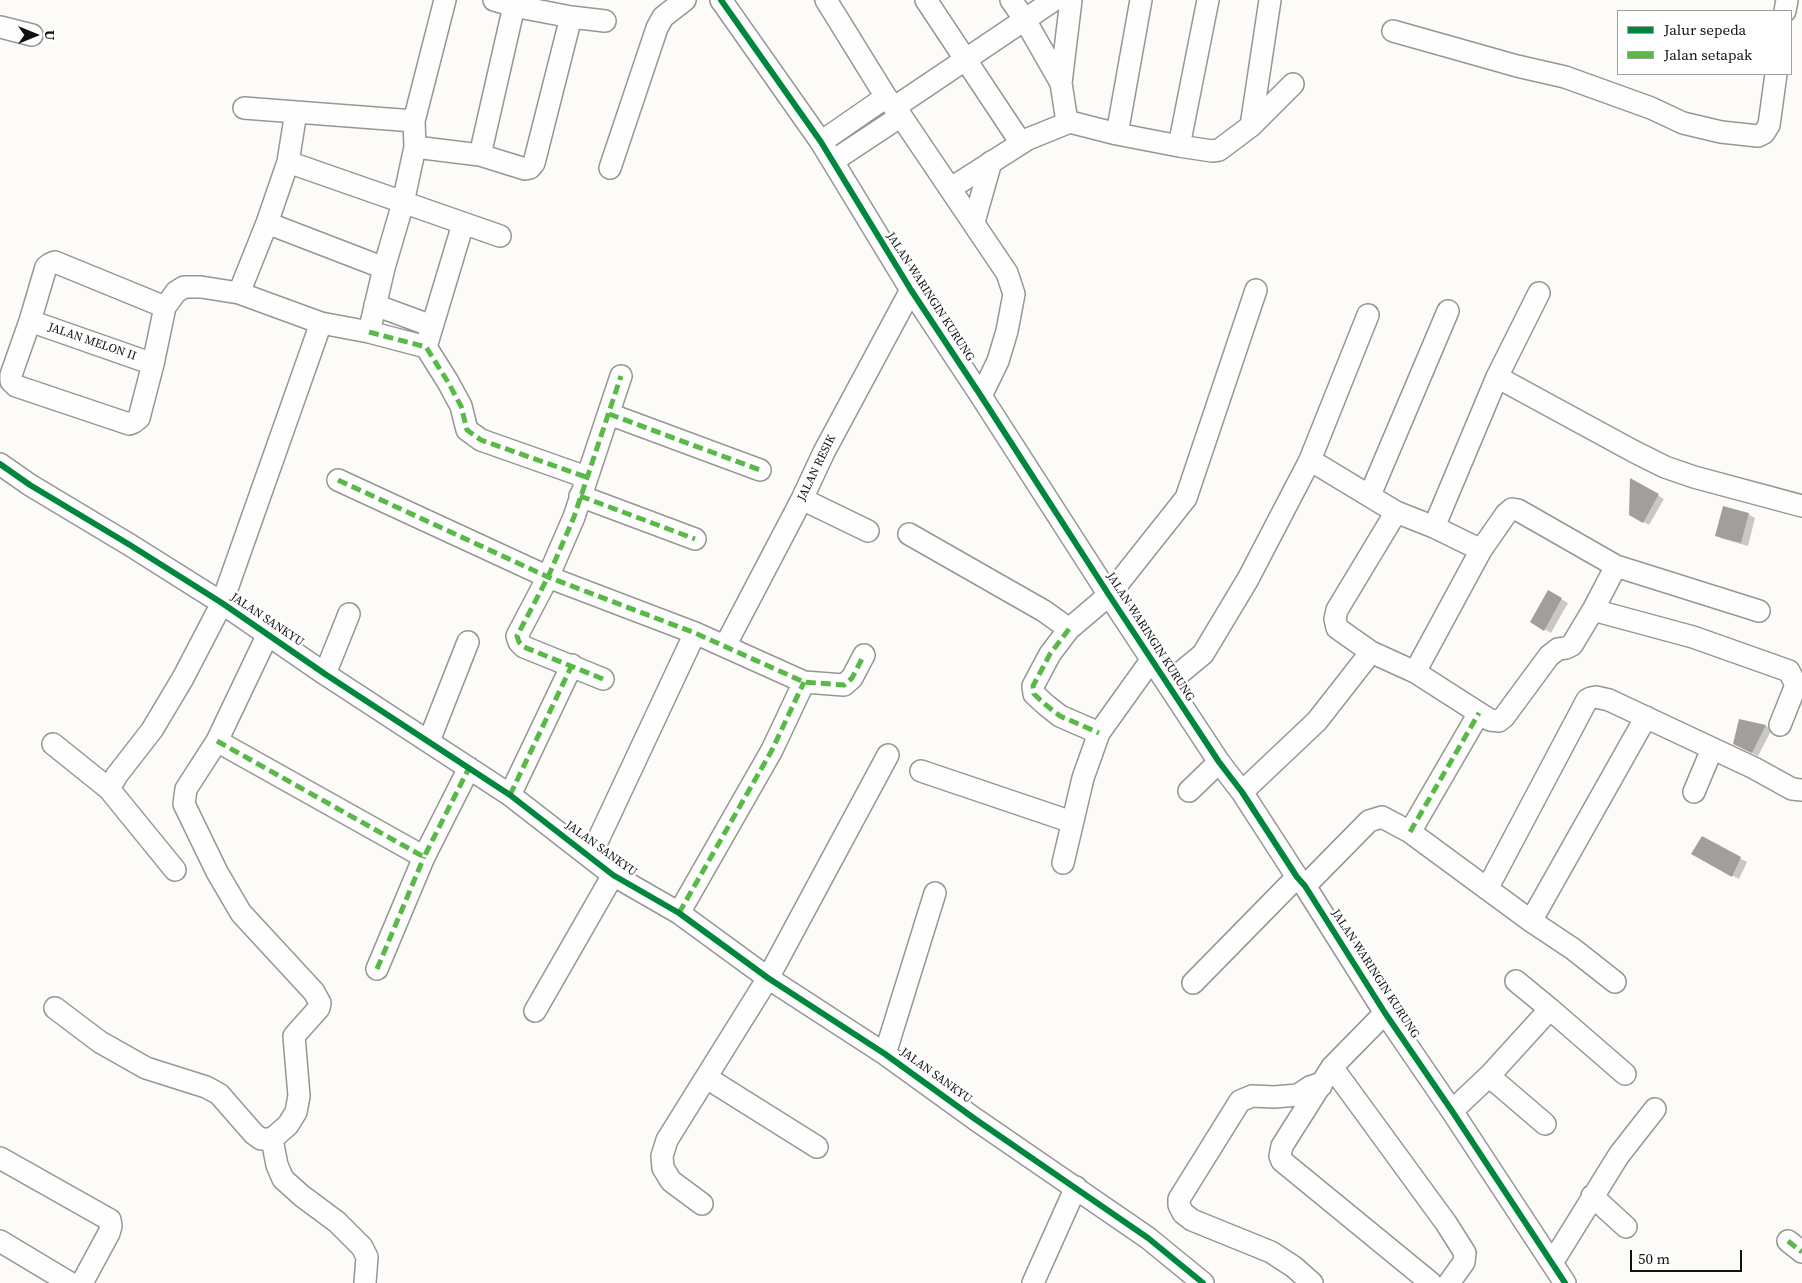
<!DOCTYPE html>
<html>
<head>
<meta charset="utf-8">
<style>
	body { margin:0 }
	#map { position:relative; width:1802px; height:1283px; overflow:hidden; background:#fdfbf7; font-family:"Source Serif 4",serif }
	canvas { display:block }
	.legend { position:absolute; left:1617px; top:10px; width:175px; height:65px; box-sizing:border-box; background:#fff; border:1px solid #a0a0a0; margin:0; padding:6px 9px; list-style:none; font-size:15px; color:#111 }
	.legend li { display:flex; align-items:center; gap:10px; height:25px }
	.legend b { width:25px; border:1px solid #a0a0a0 }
	.north { position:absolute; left:10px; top:10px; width:50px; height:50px; -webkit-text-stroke:4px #fff; paint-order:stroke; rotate:90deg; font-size:14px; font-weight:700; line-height:20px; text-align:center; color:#111 }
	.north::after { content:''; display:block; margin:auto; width:18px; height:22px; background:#111; clip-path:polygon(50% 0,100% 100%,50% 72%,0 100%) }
	.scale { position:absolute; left:1630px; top:1250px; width:112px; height:22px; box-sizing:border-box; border:2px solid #111; border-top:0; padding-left:6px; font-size:15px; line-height:18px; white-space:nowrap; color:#111; -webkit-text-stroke:4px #fff; paint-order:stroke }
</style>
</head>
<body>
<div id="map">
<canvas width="1802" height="1283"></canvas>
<ul class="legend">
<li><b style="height:6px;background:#00873e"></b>Jalur sepeda</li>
<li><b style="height:6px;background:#58b947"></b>Jalan setapak</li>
</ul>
<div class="north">U</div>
<div class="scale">50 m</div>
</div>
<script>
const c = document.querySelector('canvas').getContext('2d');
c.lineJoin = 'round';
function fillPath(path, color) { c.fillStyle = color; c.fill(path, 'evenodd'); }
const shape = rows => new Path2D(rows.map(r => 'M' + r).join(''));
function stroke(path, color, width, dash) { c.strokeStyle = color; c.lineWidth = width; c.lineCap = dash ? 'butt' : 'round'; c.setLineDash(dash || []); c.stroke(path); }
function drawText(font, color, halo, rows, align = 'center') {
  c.font = font + ' "Source Serif 4",serif'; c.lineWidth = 5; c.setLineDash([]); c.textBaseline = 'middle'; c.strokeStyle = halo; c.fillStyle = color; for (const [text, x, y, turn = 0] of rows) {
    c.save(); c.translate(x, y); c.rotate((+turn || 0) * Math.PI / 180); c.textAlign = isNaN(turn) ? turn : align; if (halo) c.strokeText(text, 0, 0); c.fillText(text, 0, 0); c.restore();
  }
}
fillPath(shape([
	[1632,480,1664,499,1649,525,1630,514],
	[1748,514,1755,518,1748,546,1723,539,1716,536],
	[1549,592,1568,603,1551,633,1532,622],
	[1740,720,1766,726,1772,729,1758,756,1741,748],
	[1703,838,1747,862,1739,879,1693,854]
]), '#0003');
fillPath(shape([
	[1630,478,1659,494,1643,523,1629,515],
	[1723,506,1749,513,1741,543,1715,536],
	[1548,590,1562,598,1544,631,1530,622],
	[1739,719,1766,725,1752,753,1733,744],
	[1702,836,1741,857,1732,877,1691,854]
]), '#a19e9c');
const minor = shape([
	[494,0,514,6,571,17,605,21],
	[721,0,821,142,911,290,981,396,1109,595,1219,762,1242,792,1297,877,1305,886,1385,1013,1452,1111,1565,1283],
	[826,0,886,97,901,116,1007,273,1014,294,1007,331,998,361,981,396],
	[926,0,1021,143],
	[1011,0,1025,20,1061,83,1067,122],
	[1785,11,1787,0],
	[0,27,32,35],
	[1393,31,1517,66,1565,77,1651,108,1683,123,1721,132,1758,136,1764,133,1769,125,1776,74],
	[1061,83,1071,0],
	[895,107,1054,0],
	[244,108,296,112],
	[1251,126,1270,0],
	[1117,134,1141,0],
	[821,142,886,97],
	[1179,146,1208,0],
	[415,147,480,155,525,169,530,168,534,163,571,17],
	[480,155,514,6],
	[833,161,901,116],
	[288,162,500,236],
	[610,168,657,28,663,17,685,0],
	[951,188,1028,139,1070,122,1117,134,1179,146,1212,151,1219,150,1251,126,1293,84],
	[974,222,991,162],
	[267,223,384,268],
	[463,224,426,347,448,382,461,406,467,430,481,440,586,477],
	[239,293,267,223,288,162,296,112,414,121],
	[375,305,432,326],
	[165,307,55,262,50,264,46,267,30,321,11,375,11,381,16,386,129,424,134,422,139,418,153,364,165,307,176,292,184,287,201,287,239,293,321,323,369,332,426,347],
	[30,321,153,364],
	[369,332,384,268,403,203,415,147,414,121,445,0],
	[1497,377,1633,451,1665,467,1694,477,1802,506],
	[609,414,760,470],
	[1310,460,1368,315],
	[0,464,30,485,130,545,222,603,325,674,510,795,613,875,679,913,768,978,885,1054,975,1119,1148,1238,1203,1283],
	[338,480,548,577,695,633,804,682,844,685,852,678,864,655],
	[1370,495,1448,311],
	[580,496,695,539],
	[802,499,868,531],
	[1396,512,1337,610,1335,619,1337,628,1371,652,1415,672],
	[1434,527,1497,377,1539,293],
	[909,534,1044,611,1069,629],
	[1481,550,1415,672,1490,720,1499,721,1504,717,1549,656,1558,649,1566,648,1572,645,1593,610],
	[1616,566,1759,611],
	[268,634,217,741,186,789,184,804,217,872,241,913,314,992,320,1003,319,1008,294,1036,299,1096,296,1112,288,1125,272,1139,277,1165,283,1179,302,1196,337,1222,362,1247,367,1257,365,1283],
	[725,646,802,499,824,452,911,290],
	[325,674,349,614],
	[603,679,524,647,519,642,517,636,548,577,574,517,621,376],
	[1168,683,1203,654,1248,579,1310,460,1396,512,1434,527,1481,550,1506,514,1512,509,1518,510,1616,566,1593,610,1693,637,1789,671,1796,685,1780,725],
	[1099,733,1060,716,1046,705,1034,694,1033,686,1050,654,1069,629,1109,595,1186,498,1256,290],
	[217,741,424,857,469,768],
	[429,741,468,642],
	[53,744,109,789],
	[921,771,1072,822],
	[1189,791,1219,762],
	[1242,792,1317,721,1371,652],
	[1694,792,1712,749],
	[510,795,572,665],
	[1410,832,1479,713],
	[590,857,695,633],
	[1063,863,1083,778,1099,733,1152,659],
	[175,870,109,789,117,775,152,730,183,678,222,603,321,323],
	[1305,886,1369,821,1382,817,1410,832,1531,921,1573,949,1615,982],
	[1487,889,1587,700,1591,698,1596,697,1609,700,1754,768,1792,789,1802,790],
	[679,913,772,750,804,682],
	[1531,921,1646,717],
	[377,969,424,857],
	[1516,981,1550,1009],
	[1193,983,1297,877],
	[55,1008,100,1042,146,1068,206,1087,219,1094,254,1134,261,1139,272,1139],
	[535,1011,613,875],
	[1385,1013,1332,1067,1282,1146,1280,1156,1282,1161,1431,1283],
	[885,1054,935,893],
	[1332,1067,1446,1223,1465,1253,1464,1262,1449,1283],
	[1489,1076,1545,1124],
	[707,1078,817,1147],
	[1452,1111,1489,1076,1550,1009,1625,1074],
	[0,1158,110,1220,111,1226,109,1233,82,1283],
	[1592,1196,1626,1227],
	[702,1204,671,1181,663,1168,662,1156,667,1140,768,978,888,755],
	[0,1241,70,1283],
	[1788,1241,1802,1252],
	[1552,1263,1619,1155,1655,1109],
	[1033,1283,1076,1187],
	[1312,1283,1294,1267,1271,1252,1192,1220,1183,1213,1179,1205,1179,1199,1240,1101,1252,1096,1274,1097,1298,1095,1310,1087,1316,1085,1321,1086]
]);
stroke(minor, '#979695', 24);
stroke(minor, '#fffefe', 21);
stroke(shape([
	[369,332,426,347,448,382,461,406,467,430,481,440,586,477],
	[609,414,760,470],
	[338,480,548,577,695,633,804,682,844,685,852,678,864,655],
	[580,496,695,539],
	[1069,629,1050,654,1033,686,1034,694,1046,705,1060,716,1099,733],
	[603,679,524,647,519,642,517,636,548,577,574,517,621,376],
	[217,741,424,857,469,768],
	[510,795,572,665],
	[1410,832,1479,713],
	[679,913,772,750,804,682],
	[377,969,424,857],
	[1788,1241,1802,1252]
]), '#58b947', 5, [10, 5]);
stroke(shape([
	[721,0,821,142,911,290,981,396,1109,595,1219,762,1242,792,1297,877,1305,886,1385,1013,1452,1111,1565,1283],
	[0,464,30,485,130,545,222,603,325,674,510,795,613,875,679,913,768,978,885,1054,975,1119,1148,1238,1203,1283]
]), '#00873e', 6);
drawText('12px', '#111', '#fff', [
	["JALAN WARINGIN KURUNG",930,297,57],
	["JALAN MELON II",92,342,19],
	["JALAN RESIK",817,468,-64],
	["JALAN SANKYU",267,620,34],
	["JALAN WARINGIN KURUNG",1150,637,57],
	["JALAN SANKYU",601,849,36],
	["JALAN WARINGIN KURUNG",1375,974,57],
	["JALAN SANKYU",936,1076,36]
]);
</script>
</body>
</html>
